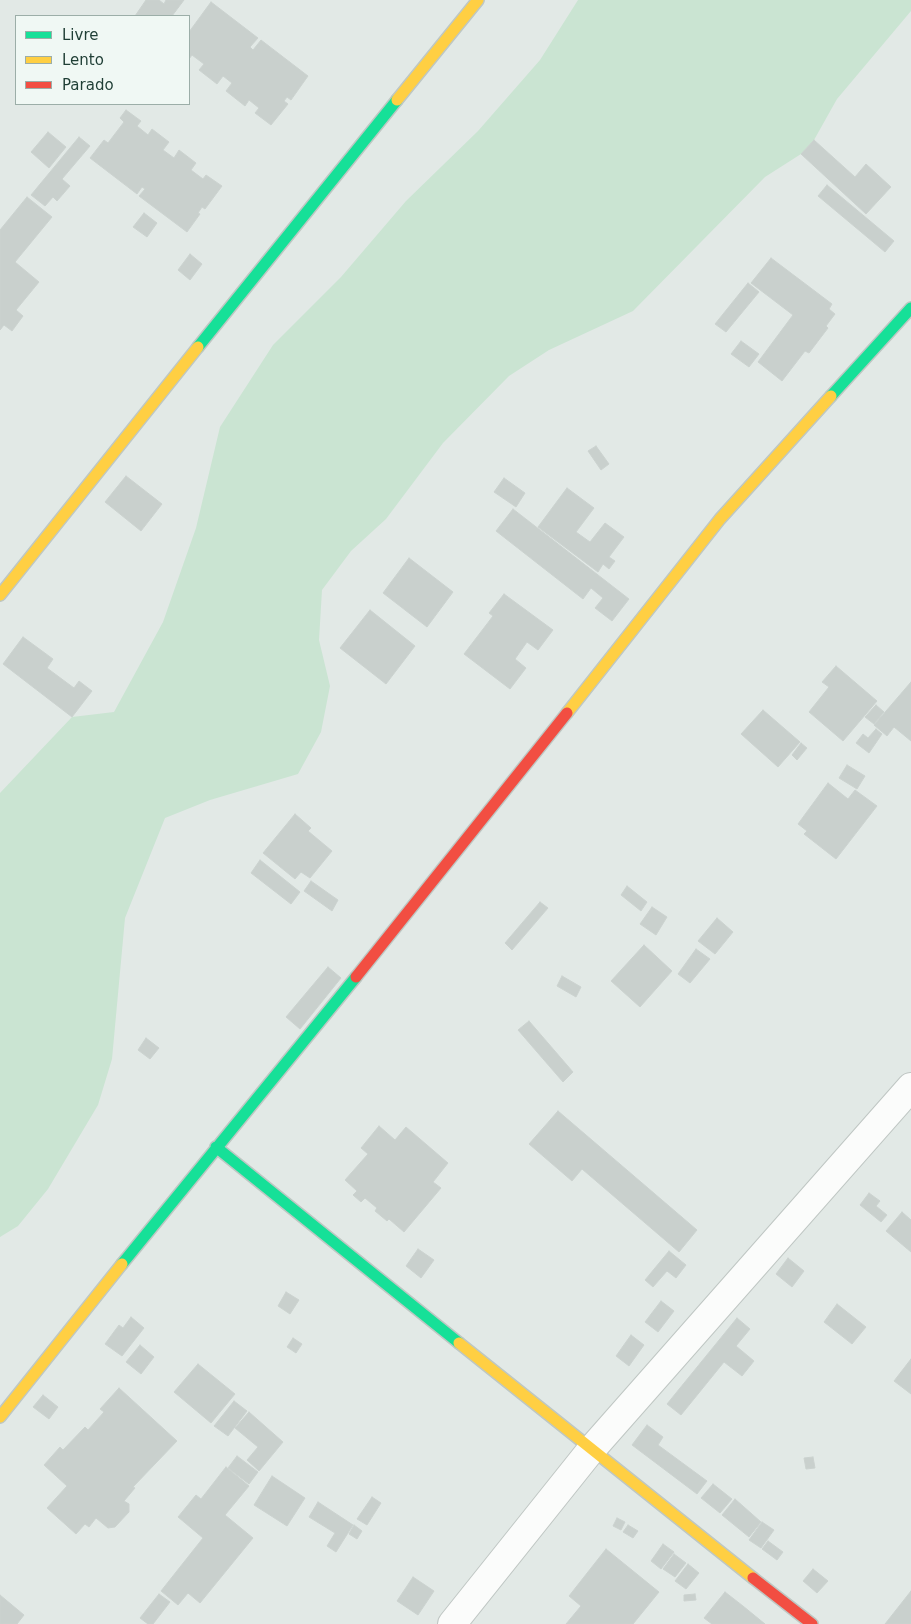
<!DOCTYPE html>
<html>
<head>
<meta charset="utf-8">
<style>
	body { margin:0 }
	#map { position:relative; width:911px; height:1624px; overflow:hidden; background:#e2e9e6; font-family:"DejaVu Sans",sans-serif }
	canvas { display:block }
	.legend { position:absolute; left:15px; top:15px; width:175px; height:90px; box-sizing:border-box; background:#f0f8f4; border:1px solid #9caea8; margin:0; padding:6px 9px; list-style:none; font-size:15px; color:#1f3e35 }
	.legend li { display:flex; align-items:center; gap:10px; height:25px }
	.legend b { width:25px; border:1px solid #9caea8 }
</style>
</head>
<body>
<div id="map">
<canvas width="911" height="1624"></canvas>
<ul class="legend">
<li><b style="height:6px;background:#16e098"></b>Livre</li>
<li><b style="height:6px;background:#ffcf43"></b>Lento</li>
<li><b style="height:6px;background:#f24e42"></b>Parado</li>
</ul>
</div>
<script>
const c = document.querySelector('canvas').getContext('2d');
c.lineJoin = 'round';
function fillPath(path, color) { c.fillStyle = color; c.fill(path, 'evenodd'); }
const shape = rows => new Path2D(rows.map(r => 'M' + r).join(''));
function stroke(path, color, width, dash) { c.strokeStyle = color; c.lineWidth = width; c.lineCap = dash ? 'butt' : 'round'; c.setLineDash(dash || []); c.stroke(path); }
fillPath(shape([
	[578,0,911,0,911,11,837,99,814,140,801,154,765,177,633,311,549,350,509,376,443,443,386,519,351,551,322,590,319,640,330,686,321,732,298,774,210,800,165,818,125,918,112,1059,98,1105,48,1189,18,1226,0,1237,0,793,72,717,114,712,163,622,196,528,220,427,273,345,341,277,406,201,478,131,540,60]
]), '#cae4d2');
const building = shape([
	[146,0,159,0,164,4,166,0,184,0,172,16,135,16,146,0],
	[211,2,258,38,250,47,253,50,261,40,308,76,291,100,287,97,284,101,288,104,271,125,255,113,259,108,249,100,245,106,226,91,232,83,223,76,217,84,199,70,204,64,192,55,189,59,189,32,211,2],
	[126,110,141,121,137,126,148,135,152,129,169,142,163,150,174,158,179,150,196,163,191,170,203,179,206,175,222,186,205,209,202,207,198,213,200,214,187,232,139,196,145,189,142,187,137,194,90,158,104,140,108,143,124,122,120,118,126,110],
	[48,132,66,147,49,168,31,152,48,132],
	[79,137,90,146,62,179,70,186,57,201,53,197,45,206,31,195,79,137],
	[814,140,855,177,866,164,891,187,866,214,801,154,814,140],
	[827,185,894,241,885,252,818,196,827,185],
	[27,197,52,217,15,262,39,282,16,310,23,316,12,331,4,325,0,330,0,230,27,197],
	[144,213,157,223,147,237,133,227,144,213],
	[190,254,202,264,190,280,178,270,190,254],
	[771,258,832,304,829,309,835,314,826,326,828,328,809,353,805,351,782,381,758,362,793,315,751,283,771,258],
	[748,283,759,292,726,332,715,324,748,283],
	[741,341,759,354,749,367,731,354,741,341],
	[596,446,609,464,601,470,588,451,596,446],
	[126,476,162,504,141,531,105,502,126,476],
	[504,478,525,493,516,507,494,492,504,478],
	[567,488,594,508,576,532,590,542,605,523,624,537,609,557,615,561,609,569,603,564,598,572,538,527,567,488],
	[513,509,629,599,612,621,595,608,603,598,591,588,583,599,496,531,513,509],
	[409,558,453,592,427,627,383,593,409,558],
	[504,594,553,630,538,650,527,642,515,659,526,668,510,689,464,654,493,616,489,613,504,594],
	[370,610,415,646,386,684,340,648,370,610],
	[23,637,53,659,47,668,74,688,79,681,92,691,72,717,3,664,23,637],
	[836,666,877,701,843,741,809,712,829,687,822,682,836,666],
	[911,682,911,741,894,727,887,736,874,725,911,682],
	[876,705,884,712,874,724,865,717,876,705],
	[763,710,800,742,778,767,741,734,763,710],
	[876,729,882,734,869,753,856,743,863,734,868,738,876,729],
	[801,743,807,748,797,760,792,755,801,743],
	[847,765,865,776,857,789,839,778,847,765],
	[828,783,848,799,855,790,877,806,836,859,804,834,807,831,798,824,828,783],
	[295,814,311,828,308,831,332,851,310,878,301,872,295,879,263,853,295,814],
	[260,860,300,892,291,904,251,873,260,860],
	[311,881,338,900,332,911,304,891,311,881],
	[627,886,647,902,641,911,621,895,627,886],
	[540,902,548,908,512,950,505,943,540,902],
	[652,907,667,917,656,935,640,924,652,907],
	[717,918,733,932,715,954,698,941,717,918],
	[644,945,672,971,640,1007,611,981,644,945],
	[696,949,710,959,690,983,678,974,696,949],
	[328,967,341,978,300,1029,286,1017,328,967],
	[562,976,581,987,576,997,557,986,562,976],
	[529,1021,573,1072,563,1082,518,1030,529,1021],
	[146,1038,159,1048,150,1059,138,1050,146,1038],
	[558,1111,697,1230,679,1252,582,1169,572,1181,529,1144,558,1111],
	[379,1126,395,1140,406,1127,448,1163,433,1182,441,1188,404,1232,389,1219,387,1221,375,1211,377,1208,365,1198,361,1202,353,1195,357,1191,345,1180,368,1154,361,1148,379,1126],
	[869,1193,880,1201,876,1206,887,1215,881,1222,860,1205,869,1193],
	[902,1212,911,1220,911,1252,886,1231,902,1212],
	[418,1249,434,1260,421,1278,406,1266,418,1249],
	[669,1251,686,1265,676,1278,667,1271,653,1287,645,1280,669,1251],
	[788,1258,804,1271,792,1287,776,1274,788,1258],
	[286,1292,299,1300,290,1314,278,1306,286,1292],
	[661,1301,674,1311,658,1332,645,1322,661,1301],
	[837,1304,866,1327,852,1344,824,1322,837,1304],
	[131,1317,144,1328,122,1356,105,1344,119,1325,123,1328,131,1317],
	[737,1318,750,1329,736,1346,754,1361,742,1376,724,1362,681,1415,667,1404,737,1318],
	[631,1335,644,1345,629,1366,616,1356,631,1335],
	[293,1338,302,1344,296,1353,287,1347,293,1338],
	[140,1345,154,1357,141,1374,126,1362,140,1345],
	[911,1359,911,1394,894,1381,911,1359],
	[198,1364,235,1394,211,1423,174,1392,198,1364],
	[119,1388,177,1441,133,1487,135,1488,124,1501,129,1504,129,1512,115,1527,108,1528,96,1518,89,1527,85,1524,76,1534,47,1508,67,1486,44,1465,60,1447,63,1450,85,1427,88,1430,104,1412,100,1409,119,1388],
	[43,1395,58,1407,49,1419,33,1407,43,1395],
	[234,1401,247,1411,228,1436,214,1426,234,1401],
	[249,1412,283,1442,259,1471,247,1460,258,1447,235,1428,249,1412],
	[647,1425,663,1437,658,1445,707,1481,697,1494,632,1445,647,1425],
	[237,1456,258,1472,249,1484,228,1468,237,1456],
	[813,1457,815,1468,806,1469,804,1458,813,1457],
	[226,1467,249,1486,225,1515,253,1538,200,1603,188,1593,178,1605,161,1591,203,1538,178,1517,196,1495,201,1499,226,1467],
	[272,1476,305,1498,287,1526,254,1505,272,1476],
	[713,1484,732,1499,720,1513,701,1498,713,1484],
	[372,1497,381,1503,367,1525,357,1519,372,1497],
	[735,1499,761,1522,749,1537,722,1515,735,1499],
	[318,1502,353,1525,336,1552,327,1546,335,1533,309,1517,318,1502],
	[617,1518,625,1522,621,1530,613,1526,617,1518],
	[762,1522,774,1530,761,1548,749,1540,762,1522],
	[354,1525,362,1531,357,1539,349,1534,354,1525],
	[628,1525,638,1531,633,1538,623,1532,628,1525],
	[768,1541,783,1552,777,1560,762,1549,768,1541],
	[663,1544,674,1552,661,1569,651,1561,663,1544],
	[606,1549,659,1592,633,1624,566,1624,581,1606,569,1596,606,1549],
	[674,1554,686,1563,675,1577,663,1569,674,1554],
	[688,1564,699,1573,686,1589,675,1581,688,1564],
	[813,1569,828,1581,817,1593,803,1581,813,1569],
	[413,1577,434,1591,418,1615,397,1601,413,1577],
	[911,1591,911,1624,885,1624,911,1591],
	[725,1592,743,1606,765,1624,712,1624,704,1618,725,1592],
	[159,1594,170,1602,153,1624,148,1624,140,1618,159,1594],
	[695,1594,696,1600,684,1601,684,1595,695,1594],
	[0,1595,24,1615,17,1624,0,1624,0,1595]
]);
fillPath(building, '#c9d0cd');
stroke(building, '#cbd2cf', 1);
const street = shape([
	[452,1624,591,1450,911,1087]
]);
const fast = shape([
	[198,347,397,100],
	[831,396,911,308],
	[216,1147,459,1343],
	[122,1264,356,977]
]);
const slow = shape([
	[397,100,478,0],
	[0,595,198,347],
	[567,713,720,519,831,396],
	[459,1343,753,1578],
	[0,1417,122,1264]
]);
const jam = shape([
	[356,977,567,713],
	[753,1578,812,1624]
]);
stroke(street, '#bfc6c3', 30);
stroke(fast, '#bec7c3', 14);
stroke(slow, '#bec7c3', 14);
stroke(jam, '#bec7c3', 14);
stroke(street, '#fbfcfb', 28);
stroke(fast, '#16e098', 11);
stroke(slow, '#ffcf43', 11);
stroke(jam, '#f24e42', 11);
</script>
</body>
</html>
